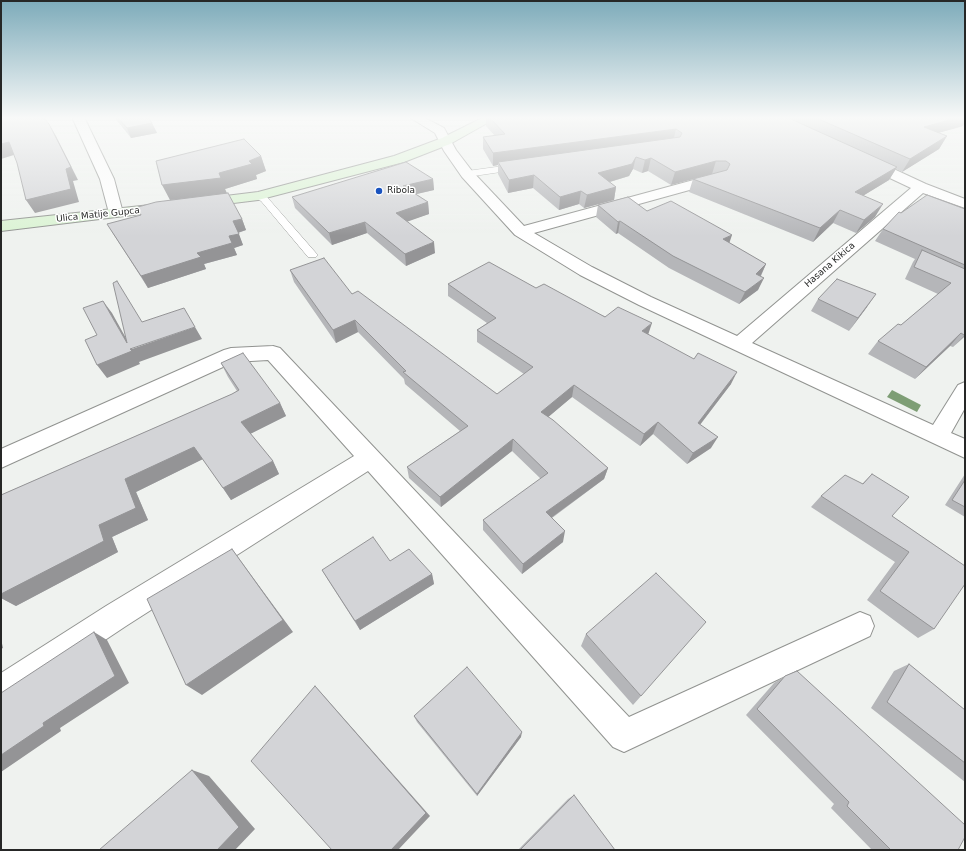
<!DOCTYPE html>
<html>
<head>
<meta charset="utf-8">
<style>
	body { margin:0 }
	#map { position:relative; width:966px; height:851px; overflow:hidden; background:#eff2ef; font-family:"DejaVu Sans",sans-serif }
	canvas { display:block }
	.frame { position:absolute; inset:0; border:2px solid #262726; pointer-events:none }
</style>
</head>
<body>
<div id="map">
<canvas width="966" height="851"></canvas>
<div class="frame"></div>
</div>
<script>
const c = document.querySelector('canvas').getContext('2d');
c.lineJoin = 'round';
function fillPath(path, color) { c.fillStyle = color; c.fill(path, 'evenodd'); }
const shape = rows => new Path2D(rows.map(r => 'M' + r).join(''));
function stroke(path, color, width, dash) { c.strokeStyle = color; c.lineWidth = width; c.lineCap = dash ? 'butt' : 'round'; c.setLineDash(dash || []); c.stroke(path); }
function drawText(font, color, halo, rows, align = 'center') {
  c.font = font + ' "DejaVu Sans",sans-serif'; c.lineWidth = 3; c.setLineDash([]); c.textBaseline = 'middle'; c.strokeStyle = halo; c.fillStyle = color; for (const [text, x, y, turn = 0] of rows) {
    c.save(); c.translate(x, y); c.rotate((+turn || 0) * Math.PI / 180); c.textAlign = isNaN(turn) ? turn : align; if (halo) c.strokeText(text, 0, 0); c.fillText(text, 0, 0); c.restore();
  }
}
fillPath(shape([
	[892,390,921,405,917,412,887,397]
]), '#7e9e75');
const lane = shape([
	[518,164,521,165,521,169,467,177,462,174,467,171,518,164],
	[258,193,267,197,316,253,318,255,316,257,308,257,261,201,255,198,253,196,258,193]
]);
const street = shape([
	[72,117,84,117,114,179,123,213,121,216,111,216,109,213,100,179,72,117],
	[409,117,423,117,444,128,456,150,472,171,524,226,712,175,722,175,724,178,722,181,534,233,592,267,651,297,737,336,911,188,860,164,858,161,860,158,870,158,926,184,965,199,965,208,923,193,752,343,933,425,958,385,965,382,965,408,951,433,965,439,965,458,639,305,580,275,515,235,462,177,444,151,435,133,409,117],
	[273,346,280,348,629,717,860,612,870,616,874,626,870,636,624,752,613,747,368,471,126,626,12,702,1,706,1,673,106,606,354,456,268,360,234,362,1,468,1,449,224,350,231,348,273,346]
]);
const secondary = shape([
	[484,117,498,117,450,144,404,162,258,200,201,207,196,206,194,203,196,200,201,199,258,192,394,156,442,138,484,117],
	[169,203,174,204,176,207,174,210,1,231,1,221,169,203]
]);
stroke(lane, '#919390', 1);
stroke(street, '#919390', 2);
stroke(secondary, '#919390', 2);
fillPath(lane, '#fff');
fillPath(street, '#fff');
fillPath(secondary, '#dbf3d4');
fillPath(shape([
	[114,117,152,117,149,117,157,133,131,138],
	[486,117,965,117,963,126,938,133,947,136,939,149,902,172,896,169,889,180,864,195,875,217,856,233,833,223,813,242,689,192,693,179,712,174,671,185,648,171,642,173,633,169,629,176,610,182,616,187,614,200,584,208,579,204,559,210,533,188,508,193,498,174,498,165,493,166,483,149,483,137,495,136,486,126],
	[261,156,266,171,256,175,257,179,225,189,227,193,242,219,246,230,238,233,243,245,234,248,237,255,204,264,206,269,148,288,114,235,107,224,141,215,170,200],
	[433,179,434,190,416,194,428,202,429,214,407,221,435,253,406,266,367,233,332,245,295,208,292,197],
	[598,205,647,211,729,243,766,264,761,276,758,290,739,304,669,268,618,233,616,234,596,217],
	[965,209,965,336,953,347,950,346,915,379,868,354,878,341,901,325,938,294,905,279,913,262,915,259,875,241,883,229,901,213],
	[290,270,352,294,497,394,524,374,477,342,477,330,487,323,448,296,448,284,536,288,648,334,731,384,700,425,711,448,687,464,653,434,640,446,572,397,548,417,608,468,604,479,552,518,563,542,522,574,483,530,483,520,541,479,512,451,441,507,409,478,407,467,460,431,405,384,404,379,358,332,336,343,294,282],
	[818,299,867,307,849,331,811,311],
	[221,363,280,403,286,416,250,434,273,461,279,474,231,500,203,459,136,492,148,520,112,537,118,552,16,606,1,598,1,495,232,394,237,391,228,377],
	[872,474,892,516,965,566,934,629,918,638,867,600,895,562,811,507,821,496,862,484],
	[965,474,965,517,945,505],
	[390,561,432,574,434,584,360,630,328,580,322,570],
	[586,634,641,696,633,705,581,646],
	[909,664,965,710,965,782,871,708,894,671],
	[785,676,958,850,872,850,831,808,834,804,746,715,774,683],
	[414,716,521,737,477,796,417,722],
	[574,795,615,850,518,850,568,799]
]), '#b5b6b9');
fillPath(shape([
	[211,117,222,117,212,119],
	[960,117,965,117,965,122,963,126,917,139,924,127],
	[152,123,157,133,131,138,127,128],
	[49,124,56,136,78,180,73,181,79,202,35,213,26,200],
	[676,129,673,142,498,162,498,165,493,166,493,153],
	[947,136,939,149,902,172,910,159],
	[9,142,17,154,1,159,1,144],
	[261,156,266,171,256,175,257,179,225,189,227,194,170,200,162,185,219,173],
	[636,157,633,169,629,176,596,186,598,173],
	[651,158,648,171,642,173,645,160],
	[716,161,712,174,671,185,675,172],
	[897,167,889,180,848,205,855,192],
	[534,175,533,188,508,193,509,180],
	[433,179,434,190,404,197,403,186],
	[616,187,614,200,584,208,587,195],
	[581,191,579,204,559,210,560,197],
	[428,202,429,214,398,225,396,213],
	[883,204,875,217,856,233,864,220],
	[840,210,833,223,813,242,820,228],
	[242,219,246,230,237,233,233,221],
	[620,221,618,233,616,234,618,222],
	[365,222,367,233,332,245,329,233],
	[239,234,243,245,234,248,229,236],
	[732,235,728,247,723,239],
	[434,242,435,253,406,266,405,254],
	[232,243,237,255,204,264,206,269,148,288,141,276,197,253],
	[766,264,760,277,756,274],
	[764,278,758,290,739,304,745,292],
	[876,294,867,307,849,331,858,318],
	[103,301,112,313,132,349,195,327,202,339,139,362,140,364,107,378,97,365,127,343],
	[355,320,358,332,336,343,333,330],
	[652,323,648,335,642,331],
	[961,333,950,346,915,379,926,367],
	[965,335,965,336,953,347],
	[737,372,731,384,692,435,698,423],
	[574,385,572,397,540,424,541,412],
	[280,403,286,416,248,435,241,422],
	[658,422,653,434,640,446,644,434],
	[718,437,711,448,687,464,693,453],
	[513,439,512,451,441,507,440,497],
	[194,447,203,459,136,492,148,520,112,537,118,552,16,606,1,598,1,594,99,525,125,479],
	[273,461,279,474,231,500,223,488],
	[608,468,604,479,544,523,546,512],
	[565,531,563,542,522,574,523,564],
	[232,549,243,564,293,632,202,695,186,685],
	[432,574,434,584,360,630,355,621],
	[94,632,107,640,129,683,60,728,61,731,1,772,1,755,43,723],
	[1,639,3,648,1,649],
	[315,686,324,696,430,816,398,850,391,850],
	[522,732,521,737,477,796,477,794],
	[192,770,209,776,255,829,235,850,217,850]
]), '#949496');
const building = shape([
	[1,117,43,117,49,124,71,167,66,169,71,189,26,200,17,163,9,142,1,144,1,117],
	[117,117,148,117,152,123,127,128,117,117],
	[489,117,791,117,793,120,897,167,855,192,883,204,864,220,840,210,820,228,693,179,727,170,730,164,726,161,716,161,675,172,651,158,645,160,636,157,632,164,598,173,616,187,587,195,581,191,560,197,534,175,509,180,498,162,680,137,682,133,676,129,493,153,483,137,505,134,489,117],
	[814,117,960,117,924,127,947,136,910,159,814,117],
	[244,139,261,156,249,161,252,164,219,173,221,178,162,185,156,161,244,139],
	[406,162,433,179,403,186,428,202,396,213,434,242,405,254,365,222,329,233,292,197,406,162],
	[228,193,242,219,233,221,239,234,229,236,232,243,197,253,201,257,141,276,107,224,141,215,138,207,156,202,228,193],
	[927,195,965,209,965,265,883,229,899,212,901,213,927,195],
	[628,197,647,211,671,201,732,235,723,239,766,264,756,274,764,278,745,292,673,256,620,221,618,222,598,205,628,197],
	[922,250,965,269,965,335,964,335,961,333,926,367,878,341,898,324,901,325,951,283,914,267,922,250],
	[324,258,352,294,358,291,497,394,533,367,477,330,496,318,448,284,489,262,536,288,544,284,605,317,618,307,652,323,642,331,694,359,698,353,737,372,698,423,718,437,693,453,658,422,644,434,574,385,541,412,553,420,608,468,546,512,565,531,523,564,483,520,548,473,513,439,440,497,407,467,468,426,403,372,406,371,355,320,333,330,290,270,324,258],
	[837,279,876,294,858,318,818,299,837,279],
	[117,281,142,322,184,308,195,327,130,349,132,351,97,365,85,340,97,335,83,308,103,301,127,343,113,283,117,281],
	[243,353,280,403,241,422,273,461,223,488,194,447,125,479,136,508,99,525,104,541,1,594,1,495,232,394,239,390,221,363,243,353],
	[872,474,909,497,892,516,965,566,965,584,934,629,880,591,909,552,821,496,845,475,863,484,872,474],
	[965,480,965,507,952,500,965,480],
	[373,537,390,561,409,549,432,574,355,621,322,570,373,537],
	[232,549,283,620,186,685,147,599,232,549],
	[656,573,706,622,641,696,586,634,656,573],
	[94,632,115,676,43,723,44,726,1,755,1,693,94,632],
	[909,664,965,710,965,763,887,702,909,664],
	[467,667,522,732,477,794,414,716,467,667],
	[797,671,965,825,965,837,958,850,891,850,847,806,849,802,757,709,785,676,797,671],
	[315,686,426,813,391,850,332,850,251,761,315,686],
	[192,770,239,827,217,850,99,850,192,770],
	[574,795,615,850,520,850,574,795]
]);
fillPath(building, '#d3d4d7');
stroke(building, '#949496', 1);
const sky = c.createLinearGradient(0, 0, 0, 236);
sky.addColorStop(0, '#7dabba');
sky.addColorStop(0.5, '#f8f9f8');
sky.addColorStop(1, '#f8f9f800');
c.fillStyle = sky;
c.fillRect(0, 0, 966, 236);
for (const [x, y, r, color] of [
	[379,191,4,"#1a53bf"]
]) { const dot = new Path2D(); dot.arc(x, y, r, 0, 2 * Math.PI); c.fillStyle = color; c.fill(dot); stroke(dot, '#fff', 1.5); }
drawText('9px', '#262726', '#fff', [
	["Ribola",387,191]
], 'left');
drawText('9px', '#262726', '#fff', [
	["Ulica Matije Gupca",98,215,-6],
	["Hasana Kikica",830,265,-41]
]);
</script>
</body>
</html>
